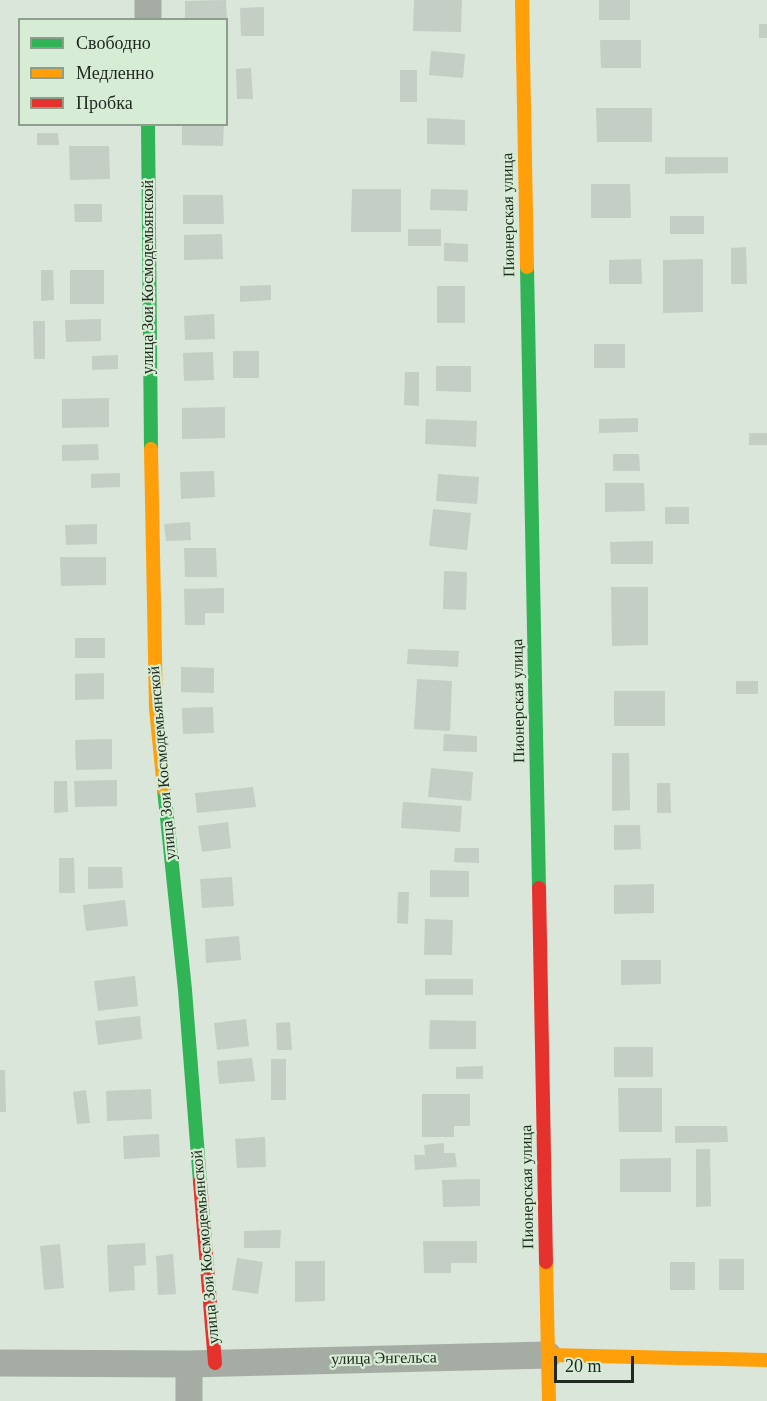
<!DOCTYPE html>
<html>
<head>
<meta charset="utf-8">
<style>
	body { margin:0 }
	#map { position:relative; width:767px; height:1401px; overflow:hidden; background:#dae6da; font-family:"Times New Roman",serif }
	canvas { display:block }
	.legend { position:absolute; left:18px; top:18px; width:210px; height:108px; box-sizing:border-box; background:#d6ecd4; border:2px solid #8e9e8c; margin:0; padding:8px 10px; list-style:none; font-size:18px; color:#212a21 }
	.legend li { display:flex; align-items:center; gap:12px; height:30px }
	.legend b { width:30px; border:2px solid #8e9e8c }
	.scale { position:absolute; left:554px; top:1356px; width:80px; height:27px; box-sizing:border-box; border:3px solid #212a21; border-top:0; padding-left:8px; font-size:18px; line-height:21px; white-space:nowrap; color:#212a21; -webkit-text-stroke:4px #d6ecd4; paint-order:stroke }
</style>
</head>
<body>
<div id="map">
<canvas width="767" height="1401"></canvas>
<ul class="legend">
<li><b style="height:8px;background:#30b455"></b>Свободно</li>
<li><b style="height:8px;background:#ff9f0a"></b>Медленно</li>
<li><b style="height:8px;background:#e5322d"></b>Пробка</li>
</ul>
<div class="scale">20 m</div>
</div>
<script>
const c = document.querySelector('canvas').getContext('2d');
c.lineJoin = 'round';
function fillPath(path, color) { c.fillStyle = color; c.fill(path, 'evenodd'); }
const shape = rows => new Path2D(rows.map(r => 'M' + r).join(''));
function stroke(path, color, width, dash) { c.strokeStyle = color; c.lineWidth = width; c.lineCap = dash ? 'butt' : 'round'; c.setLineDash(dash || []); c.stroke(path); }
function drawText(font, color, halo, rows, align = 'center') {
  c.font = font + ' "Times New Roman",serif'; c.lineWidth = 4.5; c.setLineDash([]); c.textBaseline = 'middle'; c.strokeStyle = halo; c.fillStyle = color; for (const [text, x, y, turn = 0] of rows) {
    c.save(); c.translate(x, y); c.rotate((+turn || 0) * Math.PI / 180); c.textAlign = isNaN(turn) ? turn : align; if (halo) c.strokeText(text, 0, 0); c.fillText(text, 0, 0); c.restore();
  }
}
fillPath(shape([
	[226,0,227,20,185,20,185,1],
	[414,0,462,0,461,32,413,31],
	[599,0,630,0,630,20,599,20],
	[264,7,264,36,241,36,240,8],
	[759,24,767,24,767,38,759,38],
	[600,40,641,40,641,68,601,68],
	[431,51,465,54,463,78,429,75],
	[251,68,253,99,237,99,236,69],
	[400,70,417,70,417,102,400,102],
	[596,108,652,108,652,142,597,142],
	[427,118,465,120,465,145,427,144],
	[182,124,224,124,223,146,182,145],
	[37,133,58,133,59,145,37,145],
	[69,146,109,146,110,179,70,180],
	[665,157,728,157,728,173,665,174],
	[591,184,630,184,631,218,591,218],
	[352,189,401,189,401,232,351,232],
	[431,189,468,190,467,211,430,210],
	[183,195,223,195,224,224,183,224],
	[74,204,102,204,102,222,75,222],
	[670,216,704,216,704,234,670,234],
	[408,229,441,229,441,246,408,246],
	[222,234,223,259,184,260,184,235],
	[444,243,468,244,468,262,444,261],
	[746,247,747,284,731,284,731,248],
	[641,259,642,284,609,284,609,260],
	[703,259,703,312,663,313,663,260],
	[41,270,53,270,54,300,41,301],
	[70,270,104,270,104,304,70,304],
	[271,285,271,300,240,302,240,286],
	[437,286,465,286,465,323,437,323],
	[214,314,215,339,185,340,184,316],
	[101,319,101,341,66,342,65,320],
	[33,321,45,321,45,359,34,359],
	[594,344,625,344,625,368,594,368],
	[233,351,259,351,259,378,233,378],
	[213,352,214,380,184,381,183,353],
	[118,355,118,369,92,370,92,356],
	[436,366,471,366,471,392,436,391],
	[405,372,419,372,419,406,404,405],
	[109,398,109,427,62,428,62,399],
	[225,407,225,438,182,439,182,408],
	[638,418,638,432,599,433,599,419],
	[426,419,477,421,476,447,425,444],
	[749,433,767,433,767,445,749,445],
	[98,444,99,460,62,461,62,445],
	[613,454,639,454,640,471,613,471],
	[214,471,215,497,181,499,180,472],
	[120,473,120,487,91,488,91,474],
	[438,474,479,477,477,504,436,501],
	[605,483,644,483,645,511,605,512],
	[665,507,689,507,689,524,665,524],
	[433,509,471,513,467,550,429,546],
	[190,522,191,540,166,541,164,524],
	[97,524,97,544,66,545,65,525],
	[653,541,653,564,611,564,610,542],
	[184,548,216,548,217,577,185,577],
	[60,557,106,557,106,585,61,586],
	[444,571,467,572,466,610,443,609],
	[611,587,648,587,648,645,612,646],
	[224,588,224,613,205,613,205,625,185,625,184,589],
	[75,638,105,638,105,658,75,658],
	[408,649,459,651,458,667,407,664],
	[181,667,214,668,214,693,181,692],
	[104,673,104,699,75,700,75,674],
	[417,679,452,681,450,731,414,729],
	[736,681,758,681,758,694,736,694],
	[614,691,665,691,665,726,614,726],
	[213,707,214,733,183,734,182,708],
	[444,734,477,736,477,752,443,751],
	[112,739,112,769,76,770,75,740],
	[612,753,629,753,630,810,612,811],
	[431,768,473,772,471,801,428,797],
	[117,780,117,806,75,807,74,781],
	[54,781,67,781,68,812,54,813],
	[657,783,670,783,671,813,657,813],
	[253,787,256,807,197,813,195,793],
	[403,802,462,806,460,832,401,828],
	[228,822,231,848,202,852,198,826],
	[614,825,640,825,641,849,614,850],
	[455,848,479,848,479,863,454,862],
	[59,858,74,858,75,893,59,893],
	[88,867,122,867,123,888,88,889],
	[430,870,469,871,469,897,430,897],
	[232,877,234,906,202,908,200,879],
	[654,884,654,913,614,914,614,885],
	[398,892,409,892,408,924,397,923],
	[125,900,128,926,86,931,83,905],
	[425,919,453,920,452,955,424,955],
	[239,936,241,960,206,963,205,939],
	[621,960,661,960,661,984,621,985],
	[135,976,138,1006,98,1011,94,981],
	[425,979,473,979,473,995,425,995],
	[140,1016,142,1039,98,1045,95,1021],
	[246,1019,249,1046,217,1050,214,1023],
	[430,1020,476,1021,476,1049,429,1049],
	[290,1022,292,1050,277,1050,276,1023],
	[614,1047,653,1047,653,1077,614,1077],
	[252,1058,255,1081,219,1084,217,1061],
	[271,1059,286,1059,286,1100,271,1100],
	[483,1066,483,1079,456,1079,456,1067],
	[0,1070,5,1070,6,1112,0,1112],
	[618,1088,662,1088,662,1132,619,1132],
	[151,1089,152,1119,107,1121,106,1091],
	[86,1090,90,1123,77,1124,73,1092],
	[422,1094,470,1094,470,1126,454,1126,454,1137,422,1137],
	[675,1126,727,1126,728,1142,675,1143],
	[159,1134,160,1157,124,1159,123,1136],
	[265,1137,266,1167,237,1168,235,1139],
	[444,1143,444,1153,455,1153,457,1167,415,1170,414,1155,425,1155,424,1145],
	[696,1149,710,1149,711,1206,696,1207],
	[671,1158,671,1192,620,1192,620,1159],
	[480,1179,480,1206,443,1207,442,1180],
	[281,1230,280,1248,244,1248,244,1231],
	[423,1241,477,1241,477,1263,451,1263,451,1273,424,1273],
	[145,1243,146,1265,134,1266,135,1290,109,1292,107,1245],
	[60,1244,64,1288,44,1290,40,1246],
	[173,1254,176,1294,158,1295,156,1256],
	[237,1258,263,1262,258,1294,232,1290],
	[719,1259,744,1259,744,1290,719,1290],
	[295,1261,325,1261,325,1301,295,1302],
	[670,1262,695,1262,695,1290,670,1290]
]), '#c4cec4');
stroke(shape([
	[148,20,148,0],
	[0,1363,189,1364,548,1355],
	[189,1364,189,1401]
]), '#a4aca3', 27);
stroke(shape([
	[148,124,151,449],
	[527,267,539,888],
	[164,789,185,990,200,1182]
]), '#30b455', 14);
stroke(shape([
	[522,0,527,267],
	[151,449,156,708,164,789],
	[546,1262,549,1401],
	[548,1355,767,1360]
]), '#ff9f0a', 14);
stroke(shape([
	[539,888,546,1262],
	[200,1182,215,1363]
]), '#e5322d', 14);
drawText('16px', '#212a21', '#d6ecd4', [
	["Пионерская улица",509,215,-91],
	["улица Зои Космодемьянской",149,277,-90],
	["Пионерская улица",519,701,-91],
	["улица Зои Космодемьянской",163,763,-95],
	["Пионерская улица",528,1187,-91],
	["улица Зои Космодемьянской",206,1247,-95],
	["улица Энгельса",384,1359,-1]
]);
</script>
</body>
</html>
